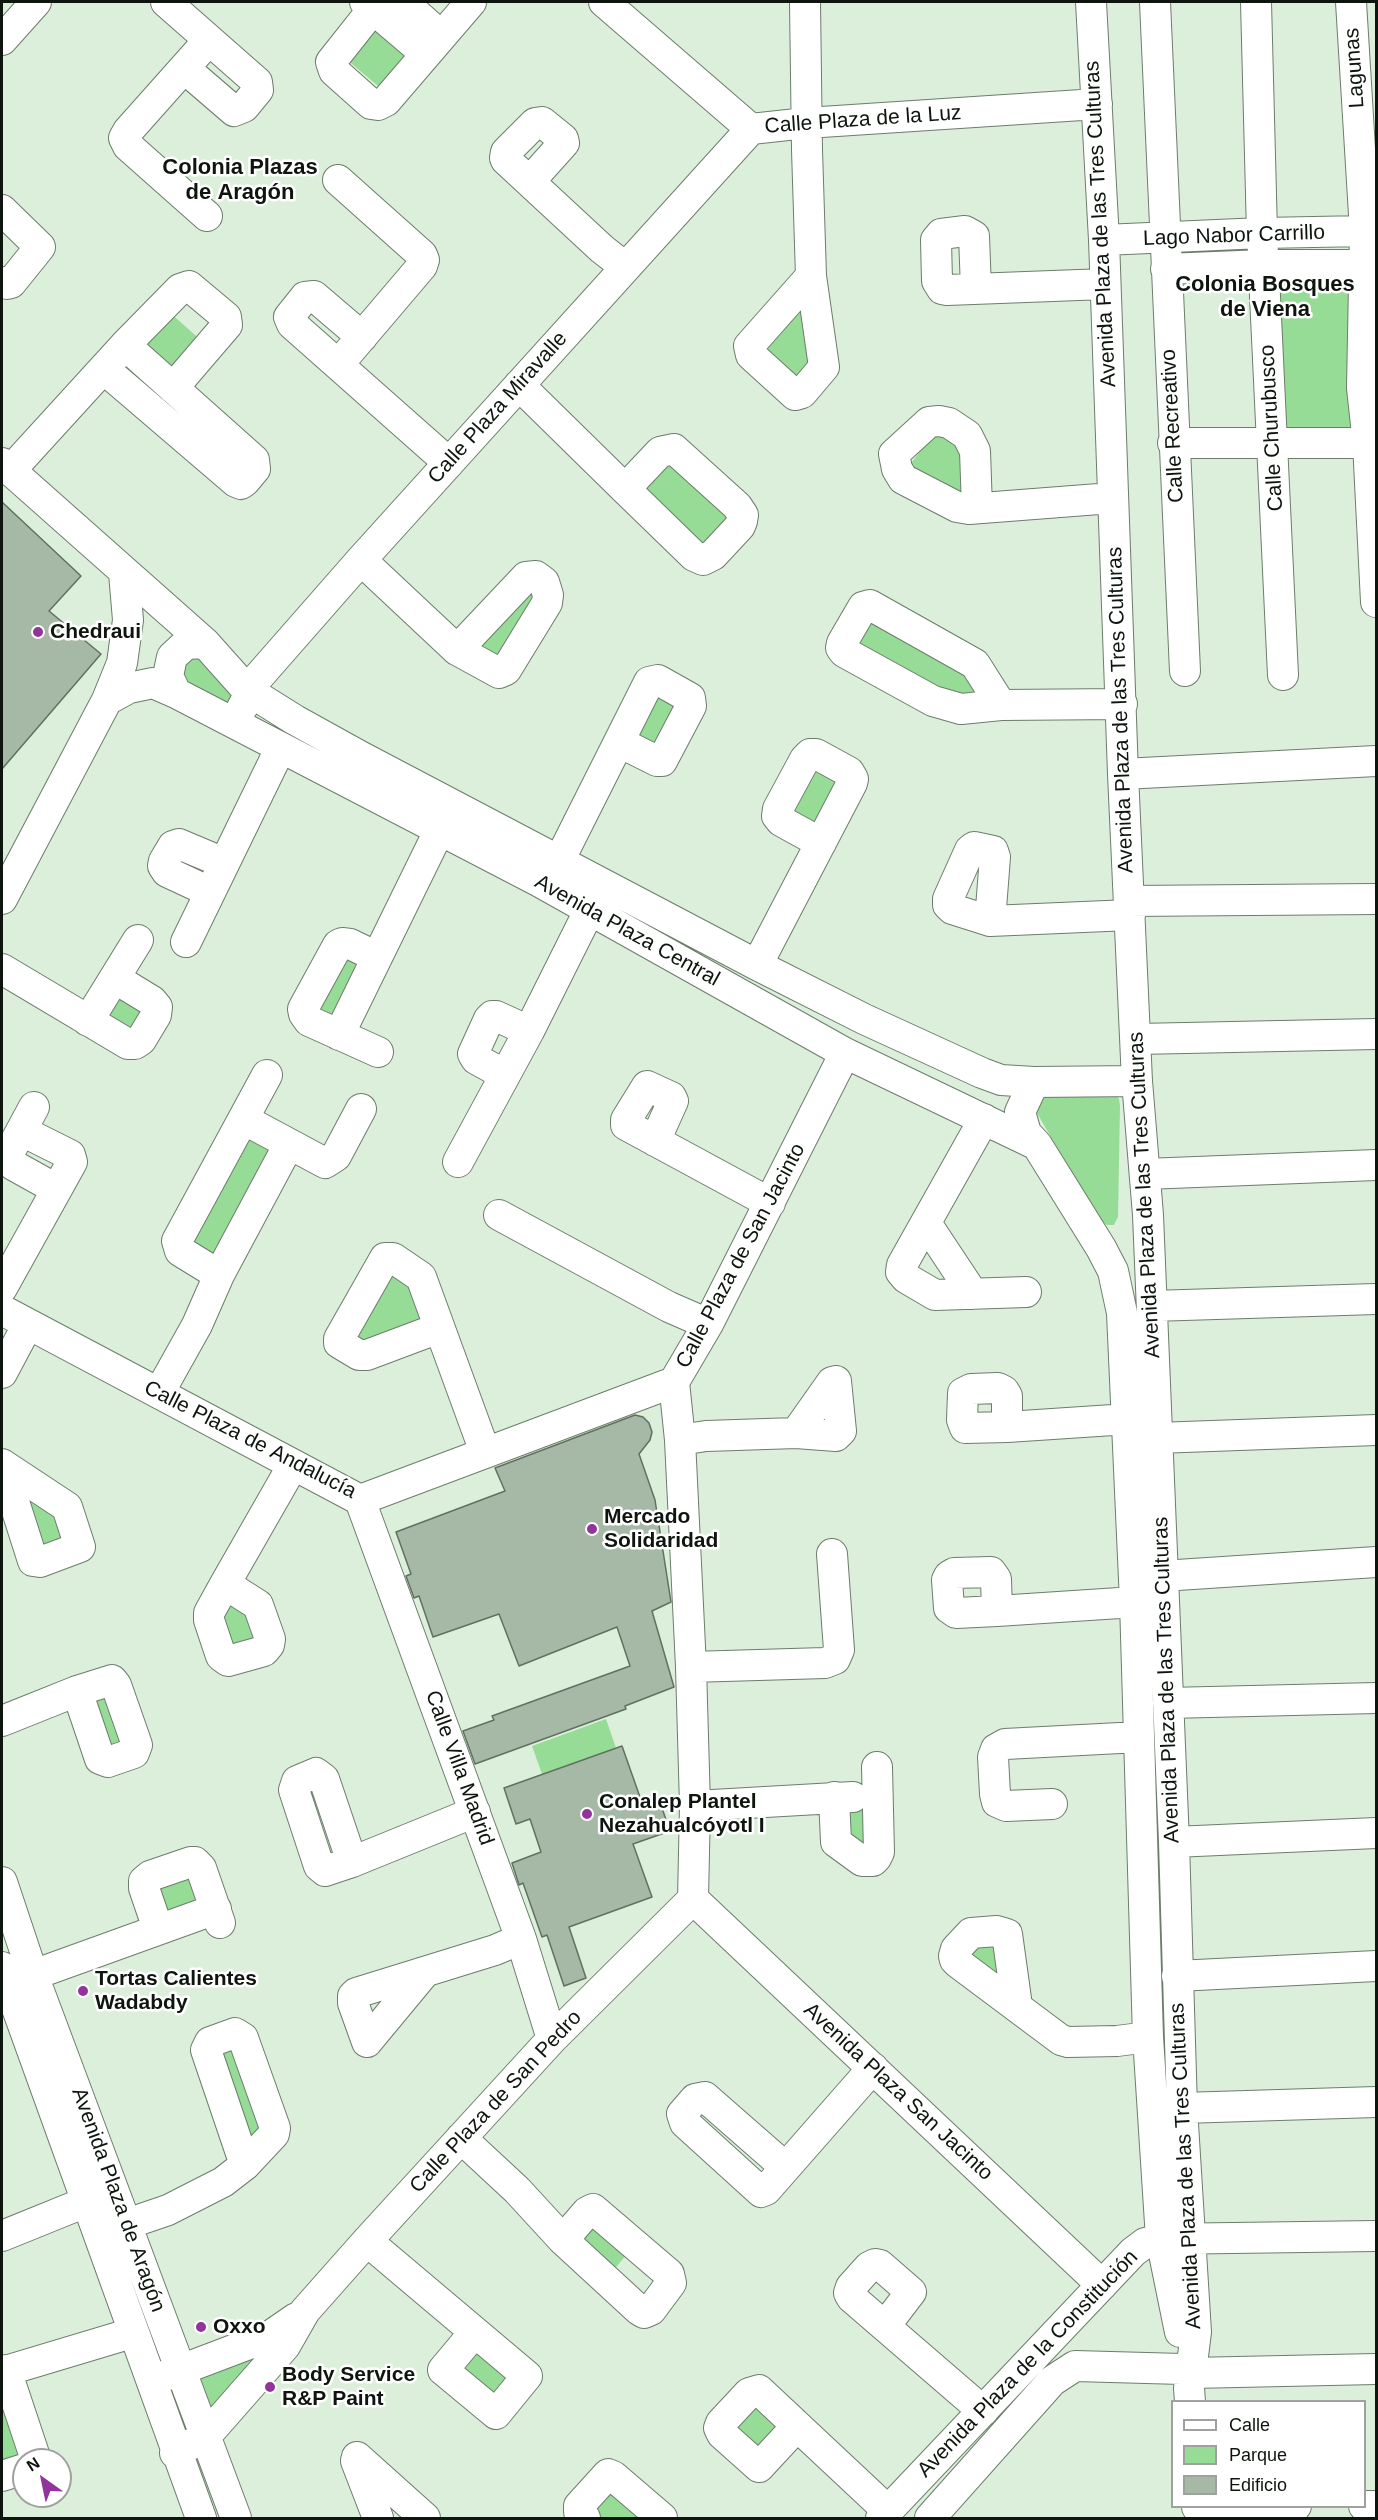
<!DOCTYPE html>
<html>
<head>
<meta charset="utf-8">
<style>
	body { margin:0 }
	#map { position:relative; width:1378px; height:2520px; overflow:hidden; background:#dcefdb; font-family:Helvetica,sans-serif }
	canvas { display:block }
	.frame { position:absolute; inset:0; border:3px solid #0e150e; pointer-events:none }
	.legend { position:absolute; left:1171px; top:2400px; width:195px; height:108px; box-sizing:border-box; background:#fff; border:2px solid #9fa19f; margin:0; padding:8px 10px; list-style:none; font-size:18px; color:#0e150e }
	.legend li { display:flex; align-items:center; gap:12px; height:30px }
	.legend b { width:30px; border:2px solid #9fa19f }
	.north { position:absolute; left:12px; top:2448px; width:60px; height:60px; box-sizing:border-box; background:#fff; border:2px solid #9fa19f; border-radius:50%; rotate:327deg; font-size:16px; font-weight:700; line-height:24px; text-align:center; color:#0e150e }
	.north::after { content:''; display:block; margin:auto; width:21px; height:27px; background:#93339c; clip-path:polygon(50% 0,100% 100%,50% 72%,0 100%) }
</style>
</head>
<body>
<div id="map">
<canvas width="1378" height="2520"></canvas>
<div class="frame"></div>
<ul class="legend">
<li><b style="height:8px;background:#fff"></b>Calle</li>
<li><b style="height:16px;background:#97dc96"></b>Parque</li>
<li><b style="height:16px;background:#a6b8a6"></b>Edificio</li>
</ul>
<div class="north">N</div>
</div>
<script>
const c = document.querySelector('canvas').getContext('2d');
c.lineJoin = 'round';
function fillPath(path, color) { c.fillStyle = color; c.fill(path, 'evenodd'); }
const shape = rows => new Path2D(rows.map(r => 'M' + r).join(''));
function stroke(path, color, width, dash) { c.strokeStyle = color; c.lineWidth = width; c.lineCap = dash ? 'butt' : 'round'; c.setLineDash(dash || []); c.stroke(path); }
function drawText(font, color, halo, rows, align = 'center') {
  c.font = font + ' Helvetica,sans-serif'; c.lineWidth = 5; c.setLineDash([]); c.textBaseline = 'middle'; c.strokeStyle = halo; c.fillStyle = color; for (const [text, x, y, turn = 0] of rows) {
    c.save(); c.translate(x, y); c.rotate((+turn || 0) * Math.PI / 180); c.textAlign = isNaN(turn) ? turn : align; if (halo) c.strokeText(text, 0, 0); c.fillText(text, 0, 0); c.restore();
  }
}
fillPath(shape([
	[375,25,413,58,384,91,346,59],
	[1348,276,1354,435,1279,438,1274,280],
	[800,301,815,367,801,385,757,352],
	[167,310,204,343,175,376,138,344],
	[940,434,963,443,966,498,915,474,911,463,930,439],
	[669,453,736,516,703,552,636,488],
	[524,590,537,593,499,665,473,650],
	[866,619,964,668,981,695,969,702,855,653],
	[198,655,237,687,230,703,224,704,182,683,184,658],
	[656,684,686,699,657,754,629,738],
	[813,760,846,778,817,832,785,814],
	[341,948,367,961,337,1021,312,1008],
	[119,989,152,1009,132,1041,99,1020],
	[1114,1093,1119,1099,1120,1106,1118,1217,1114,1225,1107,1225,1099,1220,1037,1113,1039,1103,1047,1094],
	[242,1136,278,1154,221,1264,185,1245],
	[391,1274,417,1284,431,1322,367,1350,350,1341],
	[13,1483,61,1510,73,1538,40,1556],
	[228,1595,250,1609,260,1644,230,1655,217,1616],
	[106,1690,131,1745,106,1756,89,1696],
	[606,1719,616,1748,542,1774,532,1746],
	[870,1804,866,1850,843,1836,843,1805],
	[187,1872,198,1902,164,1913,156,1882],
	[973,1938,1002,1940,1006,1984,964,1956],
	[219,2045,231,2046,264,2136,254,2152],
	[593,2214,633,2247,612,2272,572,2239],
	[272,2342,210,2421,194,2377],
	[474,2344,515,2377,494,2402,453,2369],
	[2,2385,26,2459,2,2468],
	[752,2400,782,2420,762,2451,731,2422],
	[602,2490,609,2490,642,2518,594,2518]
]), '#97dc96');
const building = shape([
	[2,502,81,576,49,611,101,654,2,769,2,502],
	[635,1415,643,1417,649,1423,652,1432,650,1440,639,1454,655,1500,671,1602,652,1611,674,1687,625,1706,626,1709,475,1764,463,1731,494,1720,492,1716,630,1666,617,1627,519,1666,499,1614,433,1637,419,1596,414,1598,406,1576,411,1574,396,1532,505,1491,495,1468,635,1415],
	[622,1746,641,1800,657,1794,670,1831,633,1844,652,1897,569,1927,586,1978,564,1986,547,1935,542,1937,523,1883,519,1885,512,1863,541,1852,530,1819,516,1824,504,1788,622,1746]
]);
fillPath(building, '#a6b8a6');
stroke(building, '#617160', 1.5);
const minor = shape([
	[166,2,257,82,258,90,244,107,234,111,184,68],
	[365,2,426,54],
	[403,2,441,36],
	[604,2,751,129,806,123,1097,104],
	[805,2,807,150,811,276,824,367,802,393,795,395,751,355,749,346,811,276],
	[1091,2,1104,240,1123,774,1137,1081,1148,1215,1174,1842,1182,2108,1196,2332,1189,2388,1190,2402],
	[1155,2,1185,671],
	[1256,2,1262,233,1283,675],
	[1351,2,1365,231,1362,388,1368,443,1376,602],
	[373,9,331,62,334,71,371,104,378,105,386,101,471,2],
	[2,40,36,2],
	[338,180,422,255,424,260,422,266,348,353],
	[530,181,564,143,563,139,542,122,535,123,506,152,505,158,506,160,602,249,625,267],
	[2,210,40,247,11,283,7,284,2,282],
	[207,216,128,146,124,138,128,131,209,40],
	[1104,240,1262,233,1365,231],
	[1166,269,1264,265,1364,265],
	[976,289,974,236,965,231,941,234,936,240,937,281,942,289,947,290,1105,284],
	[362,337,314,296,305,297,289,317,292,324,449,463],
	[104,369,236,482,241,484,245,481,255,469,254,460,125,345],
	[519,385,625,489,694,556,703,560,713,555,740,526,742,521,743,515,737,506,674,449,660,452,625,489],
	[1173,443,1368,443],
	[2,463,205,643,247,690,295,720,360,756,757,965,864,1019,982,1073,1001,1080,1034,1082,1137,1081],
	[10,471,125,345,180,289,189,286,226,317,227,325,173,388],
	[977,508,975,451,967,435,949,423,939,421,929,422,894,454,897,469,903,479,957,507,969,509,1112,498],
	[361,560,457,650,499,673,506,670,547,603,548,595,544,582,536,576,526,577,457,650],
	[176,693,168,676,172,657,186,644,205,643],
	[107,700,129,688,153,683,176,693,538,881,845,1053,1037,1145,1101,1248,1113,1271,1122,1313,1135,1602,1148,2037,1161,2239,1180,2332],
	[1001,705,975,664,870,605,863,607,842,643,841,648,844,652,933,701,961,709,1001,705,1122,704],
	[242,708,248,697,247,690,361,560,751,129],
	[1123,774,1376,761],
	[559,861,649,682,658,680,690,698,691,706,662,761,657,761,619,742],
	[210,892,167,872,163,866,164,861,173,846,179,844,224,863],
	[2,899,107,700,122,663,128,620,124,573],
	[1129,901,1376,899],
	[990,921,995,857,993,851,974,847,970,850,948,899,948,905,952,909,990,921,1130,915],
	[186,942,280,749],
	[377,957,350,944,342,943,338,945,303,1009,304,1014,309,1021,378,1052],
	[757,965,852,783,853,779,849,772,816,754,810,754,805,759,778,809,777,816,781,821,821,843],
	[2,969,128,1044,135,1044,141,1040,156,1015,157,1007,152,1001,116,979],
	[88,1021,138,940],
	[339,1035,439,831],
	[1137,1039,1376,1034],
	[505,1075,476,1059,473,1054,489,1019,492,1016,496,1016,529,1031],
	[1034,1082,1020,1112,1026,1133,1037,1145],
	[34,1107,8,1155,9,1160,13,1165,56,1189],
	[243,1119,325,1163,336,1156,361,1109],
	[984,1119,902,1265,901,1272,906,1278,935,1295,1026,1292],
	[655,1141,673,1101,671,1097,647,1086,626,1120,626,1125,770,1203],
	[458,1162,529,1031,590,909],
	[1145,1174,1376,1165],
	[499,1215,669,1307,708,1324],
	[926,1223,973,1294],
	[219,1275,180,1251,177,1241,267,1075],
	[2,1288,72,1162,70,1155,22,1131],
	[1152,1306,1376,1299],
	[2,1310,360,1500,674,1382],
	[439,1328,367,1355,359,1355,339,1343,339,1339,385,1258,393,1258,421,1277,485,1452],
	[2,1373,28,1324],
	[159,1393,197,1325,219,1275,289,1144],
	[1007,1427,1007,1396,1004,1391,998,1388,971,1389,963,1393,962,1420,965,1428,1007,1427,1128,1419],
	[1157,1438,1376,1430],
	[680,1440,706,1436,796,1433,836,1436,841,1431,836,1381,832,1382,796,1433],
	[2,1464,67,1507,80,1547,40,1562,33,1561,2,1464],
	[360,1500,521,1939,552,2039],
	[1162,1576,1376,1562],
	[225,1584,258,1605,270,1639,269,1645,264,1651,228,1661,221,1656,209,1620,209,1613,225,1584,293,1465],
	[997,1611,996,1579,991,1572,954,1573,949,1576,947,1580,949,1608,956,1613,997,1611,1135,1602],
	[691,1667,825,1663,835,1659,839,1650,832,1554],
	[1168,1703,1376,1698],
	[2,1721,77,1691,112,1680,116,1685,137,1745,134,1753,108,1762,100,1759,77,1691],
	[834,1797,836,1842,862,1861,873,1861,876,1858,879,1852,877,1767],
	[1052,1804,1006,1806,997,1802,995,1794,993,1757,996,1749,1005,1744,1139,1737],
	[695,1806,853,1797],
	[1174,1842,1376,1833],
	[352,1862,324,1779,316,1773,297,1781,294,1790,319,1866,325,1871,352,1862,475,1812],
	[2,1882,33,1975,236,2518],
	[693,1899,695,1806,691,1667,680,1440,674,1382,708,1324,845,1053],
	[693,1899,1102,2285],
	[158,1929,144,1888,144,1881,150,1876,191,1862,195,1862,201,1868,220,1923],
	[2,1967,201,2518],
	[33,1975,216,1909],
	[1177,1976,1376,1966],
	[1017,2006,1007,1934,997,1931,971,1933,956,1949,954,1956,955,1960,958,1963,1061,2040,1068,2042,1117,2041,1148,2037],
	[367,2042,353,2003,353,1996,356,1993,495,1950,521,1939],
	[367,2042,425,1972],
	[1182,2108,1376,2102],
	[461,2138,517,2190,563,2240,639,2310,644,2313,651,2310,671,2283,669,2274,593,2209,587,2212,563,2240],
	[785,2167,705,2097,695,2099,682,2114,685,2123,761,2192,766,2190,873,2068],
	[127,2224,168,2210,223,2182,245,2165,274,2134,275,2128,243,2038,235,2033,210,2042,206,2050,245,2165],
	[2,2236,86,2202],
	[367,2241,527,2376,496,2414,443,2370,474,2333],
	[885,2326,911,2292,880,2265,875,2264,869,2267,851,2287,849,2293,852,2298,983,2411],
	[6,2370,36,2460],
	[2,2372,132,2333],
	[162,2377,270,2336,296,2318],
	[797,2426,759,2467,722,2434,719,2428,721,2423,749,2393,759,2390,761,2392,888,2511],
	[175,2453,206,2436,285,2346,305,2311,367,2241,552,2039,693,1899],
	[357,2457,425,2518],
	[357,2457,356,2461,378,2518],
	[2,2476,24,2469],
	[1364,2506,1376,2506],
	[1197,2507,1296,2506],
	[585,2518,579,2512,579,2506,608,2474,613,2476,662,2518],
	[881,2518,1133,2252,1145,2243,1161,2239,1376,2236],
	[930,2518,1052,2381,1075,2366,1182,2369,1191,2373,1376,2369]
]);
stroke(minor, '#6c7d6c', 32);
stroke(minor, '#fff', 30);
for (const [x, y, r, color] of [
	[38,632,6,"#93339c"],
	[592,1529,6,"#93339c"],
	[587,1814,6,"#93339c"],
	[83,1991,6,"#93339c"],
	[201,2327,6,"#93339c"],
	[270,2387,6,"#93339c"]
]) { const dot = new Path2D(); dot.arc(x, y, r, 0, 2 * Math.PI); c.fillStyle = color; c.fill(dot); stroke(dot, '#fff', 2); }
drawText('21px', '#0e150e', '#fff', [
	["Lagunas",1355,68,-94],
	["Calle Plaza de la Luz",863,120,-4],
	["Avenida Plaza de las Tres Culturas",1101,224,-93],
	["Lago Nabor Carrillo",1234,236,-2],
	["Calle Plaza Miravalle",498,408,-48],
	["Calle Recreativo",1173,426,-93],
	["Calle Churubusco",1272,428,-93],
	["Avenida Plaza de las Tres Culturas",1121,710,-92],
	["Avenida Plaza Central",627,931,29],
	["Avenida Plaza de las Tres Culturas",1145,1195,-93],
	["Calle Plaza de San Jacinto",741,1256,-62],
	["Calle Plaza de Andalucía",250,1440,27],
	["Avenida Plaza de las Tres Culturas",1167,1680,-92],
	["Calle Villa Madrid",459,1768,70],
	["Avenida Plaza San Jacinto",898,2092,43],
	["Calle Plaza de San Pedro",496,2102,-47],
	["Avenida Plaza de las Tres Culturas",1186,2166,-93],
	["Avenida Plaza de Aragón",118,2200,70],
	["Avenida Plaza de la Constitución",1028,2364,-46]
]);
drawText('bold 21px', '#0e150e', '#fff', [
	["Chedraui",50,632],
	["Mercado",604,1517],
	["Solidaridad",604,1541],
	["Conalep Plantel",599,1802],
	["Nezahualcóyotl I",599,1826],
	["Tortas Calientes",95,1979],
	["Wadabdy",95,2003],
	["Oxxo",213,2327],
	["Body Service",282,2375],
	["R&P Paint",282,2399]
], 'left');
drawText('bold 22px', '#0e150e', '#fff', [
	["Colonia Plazas",240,168],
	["de Aragón",240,193],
	["Colonia Bosques",1265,285],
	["de Viena",1265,310]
]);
</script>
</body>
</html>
